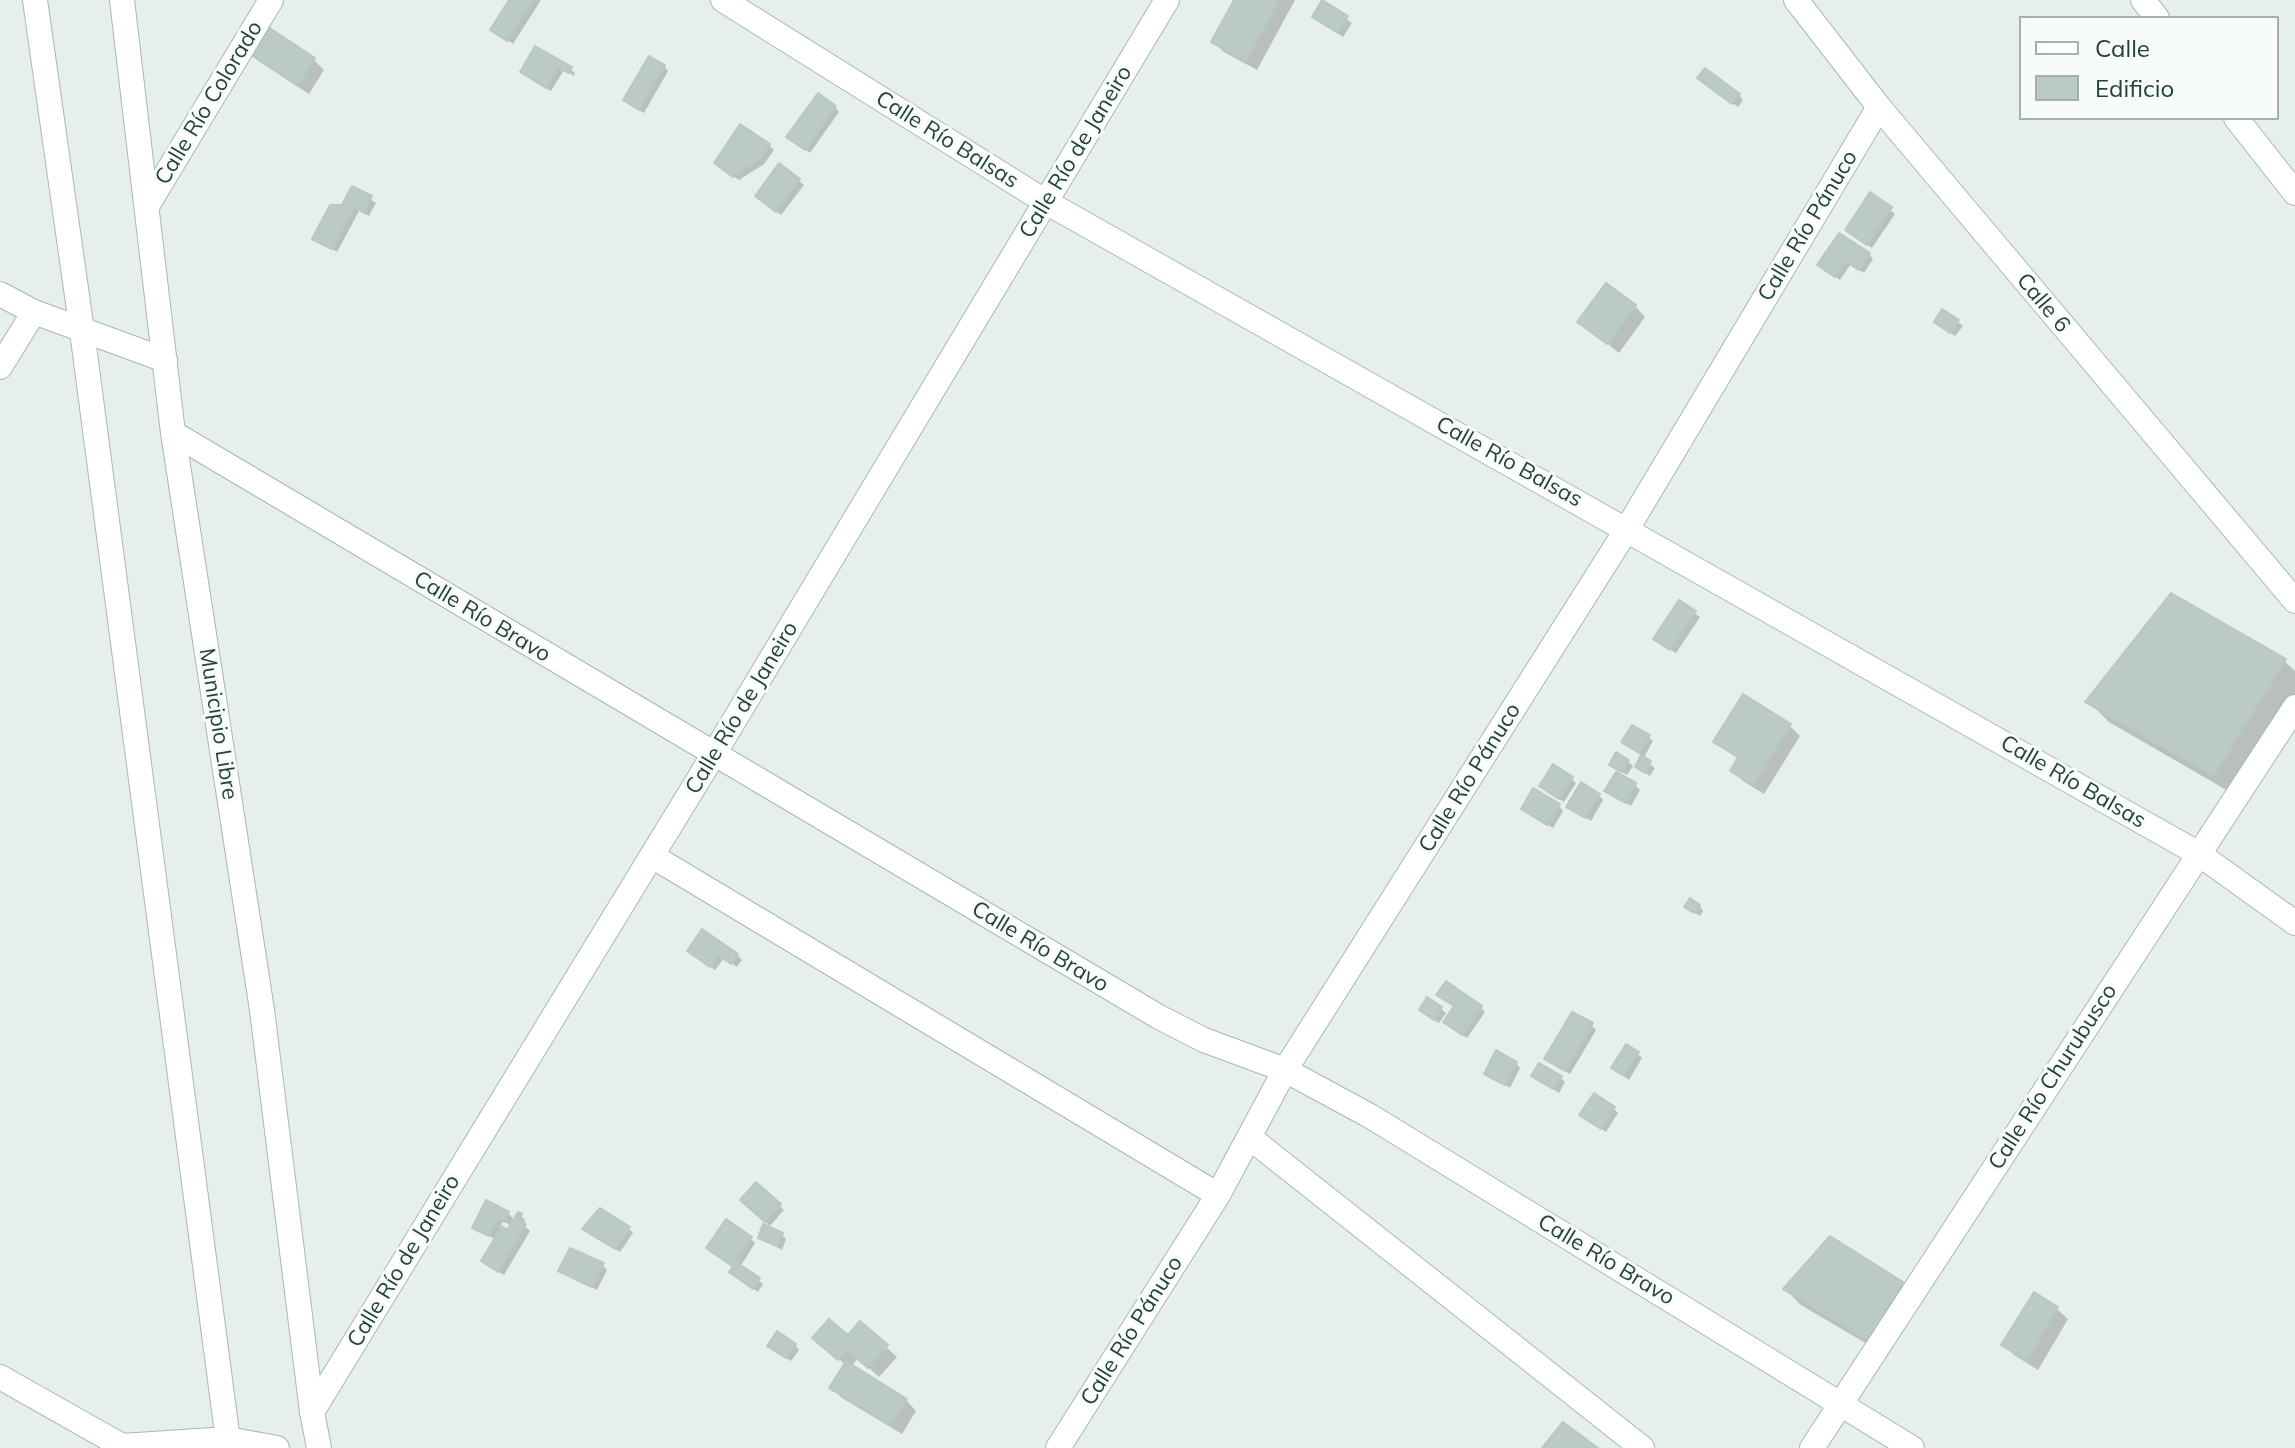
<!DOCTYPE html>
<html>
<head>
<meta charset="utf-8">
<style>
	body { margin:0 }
	#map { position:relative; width:2295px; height:1448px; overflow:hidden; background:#e6efeb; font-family:Mulish,sans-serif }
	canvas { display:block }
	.legend { position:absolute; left:2019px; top:16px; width:260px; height:104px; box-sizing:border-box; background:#f7fbf9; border:2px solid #a3b1ad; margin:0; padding:10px 14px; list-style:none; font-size:24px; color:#24423a }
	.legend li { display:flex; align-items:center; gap:16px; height:40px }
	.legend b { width:40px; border:2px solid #a3b1ad }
</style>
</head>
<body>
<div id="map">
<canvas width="2295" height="1448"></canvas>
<ul class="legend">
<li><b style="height:10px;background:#fff"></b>Calle</li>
<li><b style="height:22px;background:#bbcac4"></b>Edificio</li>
</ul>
</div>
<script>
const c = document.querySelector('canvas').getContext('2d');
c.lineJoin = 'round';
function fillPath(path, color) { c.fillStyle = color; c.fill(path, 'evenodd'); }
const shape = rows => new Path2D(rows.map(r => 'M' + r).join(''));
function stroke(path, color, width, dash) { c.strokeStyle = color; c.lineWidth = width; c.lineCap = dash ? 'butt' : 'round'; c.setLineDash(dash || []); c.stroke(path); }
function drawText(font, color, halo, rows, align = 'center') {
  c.font = font + ' Mulish,sans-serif'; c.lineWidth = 6; c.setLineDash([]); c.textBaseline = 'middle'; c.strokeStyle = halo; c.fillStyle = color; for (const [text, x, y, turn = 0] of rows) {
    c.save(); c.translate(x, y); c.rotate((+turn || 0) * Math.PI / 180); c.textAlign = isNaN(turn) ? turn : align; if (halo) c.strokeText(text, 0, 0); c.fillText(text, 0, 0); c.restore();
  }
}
fillPath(shape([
	[512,0,541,0,513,44,498,34],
	[1236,0,1295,0,1257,70,1224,52,1213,41],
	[1323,3,1352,23,1343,37,1314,17],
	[263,26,314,60,324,70,309,94,257,60,246,50],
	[536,48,570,69,575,73,574,76,564,70,551,91,528,77,523,72],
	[664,66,668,71,644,113,630,105,626,100],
	[1705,83,1739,95,1743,100,1738,107],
	[835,107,839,112,810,153,794,141],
	[769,145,774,150,764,164,739,180,721,168],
	[779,166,804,185,781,215,762,200],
	[353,189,376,203,369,216,359,211,337,252,315,238,343,207],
	[1871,195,1895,214,1872,248,1852,234],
	[1869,254,1873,259,1864,273,1851,264,1840,280,1820,265],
	[1635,306,1645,317,1619,353,1580,322],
	[1943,311,1963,326,1955,336,1941,326],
	[1679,602,1700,617,1676,653,1660,643],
	[2284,661,2295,671,2295,698,2235,795,2109,722,2088,701],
	[1744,697,1790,726,1800,736,1764,794,1743,781,1733,770,1739,760,1716,742],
	[1648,737,1653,741,1643,759,1655,768,1650,776,1637,767,1643,756,1628,746],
	[1628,762,1633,766,1627,775,1616,769],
	[1571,778,1576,783,1564,802,1546,790],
	[1635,785,1640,790,1631,806,1607,791],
	[1599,795,1603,800,1591,821,1569,807],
	[1559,806,1563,811,1553,828,1528,813],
	[1699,906,1703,911,1700,916,1691,911],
	[689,951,737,955,742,960,737,967,724,958,715,970],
	[1443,999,1480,1007,1485,1012,1467,1038,1451,1027,1455,1007],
	[1441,1009,1446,1013,1439,1023,1426,1015],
	[1591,1025,1596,1030,1570,1074,1546,1058],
	[1638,1054,1642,1058,1629,1080,1613,1068],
	[1516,1063,1520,1068,1510,1088,1486,1073],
	[1533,1076,1560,1077,1565,1082,1559,1093],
	[1614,1109,1618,1113,1606,1132,1587,1120],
	[756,1185,784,1210,770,1226,743,1200],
	[508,1213,515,1221,521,1216,525,1220,523,1225,530,1231,504,1275,488,1266,496,1240,475,1227],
	[503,1221,512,1226,507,1234,500,1227],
	[629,1229,633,1233,620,1252,590,1233],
	[782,1235,786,1239,782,1250,760,1237],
	[751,1239,755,1243,740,1267,763,1284,758,1292,736,1277,734,1267,708,1248],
	[602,1265,607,1270,597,1290,561,1270],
	[1901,1283,1917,1299,1886,1355,1801,1305,1785,1289],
	[2034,1294,2057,1309,2068,1319,2038,1370,2014,1355,2004,1344],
	[860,1324,897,1357,879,1377,858,1358,851,1367,906,1400,916,1411,902,1434,842,1398,832,1388,846,1365,826,1348,848,1337],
	[795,1345,799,1350,791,1361,774,1350]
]), '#0003');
const building = shape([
	[509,0,533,0,507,41,490,30,509,0],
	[1234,0,1279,0,1246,61,1211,42,1234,0],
	[1322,0,1348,16,1338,33,1312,17,1322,0],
	[262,23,315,58,298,86,244,50,262,23],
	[535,46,572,67,569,73,558,67,546,88,520,72,535,46],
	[649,56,665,65,639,110,623,100,649,56],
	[1705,68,1740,94,1732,104,1697,78,1705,68],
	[818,93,836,106,805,150,786,137,818,93],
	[740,124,770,144,760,159,733,177,714,163,740,124],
	[779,163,800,179,776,212,755,196,779,163],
	[352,186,372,196,364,213,354,207,332,249,312,239,330,205,342,205,352,186],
	[1870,192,1892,207,1867,245,1845,230,1870,192],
	[1839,233,1870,253,1859,270,1845,261,1835,277,1817,265,1839,233],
	[1606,283,1636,305,1607,344,1577,322,1606,283],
	[1942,309,1959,320,1950,333,1934,322,1942,309],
	[2171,593,2286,659,2213,776,2085,702,2171,593],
	[1679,600,1696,611,1670,650,1653,639,1679,600],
	[1743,694,1791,724,1753,785,1730,771,1738,757,1713,742,1743,694],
	[1632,725,1650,735,1639,753,1621,742,1632,725],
	[1616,752,1629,760,1622,772,1609,765,1616,752],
	[1641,755,1651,761,1645,773,1635,767,1641,755],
	[1553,764,1573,777,1559,799,1539,786,1553,764],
	[1616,772,1636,783,1626,803,1604,791,1616,772],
	[1581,782,1600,794,1585,818,1566,807,1581,782],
	[1533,788,1560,804,1547,825,1521,809,1533,788],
	[1690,898,1700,905,1694,913,1684,907,1690,898],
	[702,929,738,954,731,964,718,955,710,967,687,951,702,929],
	[1446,981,1482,1006,1462,1035,1443,1022,1454,1006,1436,995,1446,981],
	[1427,997,1442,1007,1434,1020,1419,1010,1427,997],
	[1572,1012,1593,1023,1565,1071,1544,1059,1572,1012],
	[1626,1044,1639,1052,1624,1076,1611,1068,1626,1044],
	[1496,1050,1517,1062,1505,1085,1484,1074,1496,1050],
	[1539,1063,1562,1076,1553,1089,1531,1076,1539,1063],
	[1594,1093,1615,1107,1601,1129,1579,1115,1594,1093],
	[756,1182,781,1204,765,1222,740,1200,756,1182],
	[486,1200,509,1212,504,1222,498,1218,489,1236,472,1228,486,1200],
	[600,1208,630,1227,615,1249,582,1229,600,1208],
	[518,1212,522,1214,519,1220,526,1224,498,1272,481,1261,502,1226,507,1230,518,1212],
	[726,1219,752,1237,732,1266,706,1248,726,1219],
	[763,1224,783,1233,777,1246,758,1238,763,1224],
	[1830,1236,1903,1282,1869,1341,1783,1289,1830,1236],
	[570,1248,604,1263,592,1287,558,1271,570,1248],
	[736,1262,760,1278,753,1289,729,1272,736,1262],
	[2034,1292,2058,1307,2027,1361,2001,1345,2034,1292],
	[829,1319,848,1335,860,1321,888,1345,868,1368,846,1349,838,1360,812,1338,829,1319],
	[777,1331,796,1344,786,1358,767,1346,777,1331],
	[846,1361,907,1399,891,1425,829,1388,846,1361],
	[1563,1422,1598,1448,1542,1448,1563,1422]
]);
fillPath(building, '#bbcac4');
stroke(building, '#b8c9c2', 2);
const minor = shape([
	[35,0,82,331,229,1448],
	[723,0,1046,202,2199,854,2295,923],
	[1796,0,1879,107,2295,601],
	[2143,0,2157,18],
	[2236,118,2295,193],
	[147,206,271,0],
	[0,294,34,312,165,360],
	[0,367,34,312],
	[173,433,1159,1017,1204,1040,1285,1070,1370,1116,1912,1448],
	[652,856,1218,1195],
	[1249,1137,1642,1448],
	[0,1377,122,1446,228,1439,277,1448],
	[312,1412,714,754,1167,0],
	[1058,1448,1218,1195,1285,1070,1627,529,1879,107],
	[1812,1448,2295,707]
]);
const tertiary = shape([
	[122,0,173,433,262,1010,312,1412,319,1448]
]);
stroke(minor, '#a8b8b2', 26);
stroke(tertiary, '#a8b8b2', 26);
stroke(minor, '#fff', 24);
stroke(tertiary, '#fff', 24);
drawText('22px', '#24423a', '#f7fbf9', [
	["Calle Río Colorado",209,103,-59],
	["Calle Río Balsas",947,140,32],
	["Calle Río de Janeiro",1076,152,-59],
	["Calle Río Pánuco",1808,226,-59],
	["Calle 6",2043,303,50],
	["Calle Río Balsas",1509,462,29],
	["Calle Río Bravo",482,617,31],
	["Calle Río de Janeiro",742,708,-59],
	["Municipio Libre",218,724,81],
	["Calle Río Pánuco",1470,778,-58],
	["Calle Río Balsas",2073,782,30],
	["Calle Río Bravo",1040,947,31],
	["Calle Río Churubusco",2053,1077,-57],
	["Calle Río Bravo",1606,1260,31],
	["Calle Río de Janeiro",404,1261,-59],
	["Calle Río Pánuco",1132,1331,-58]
]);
</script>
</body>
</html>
